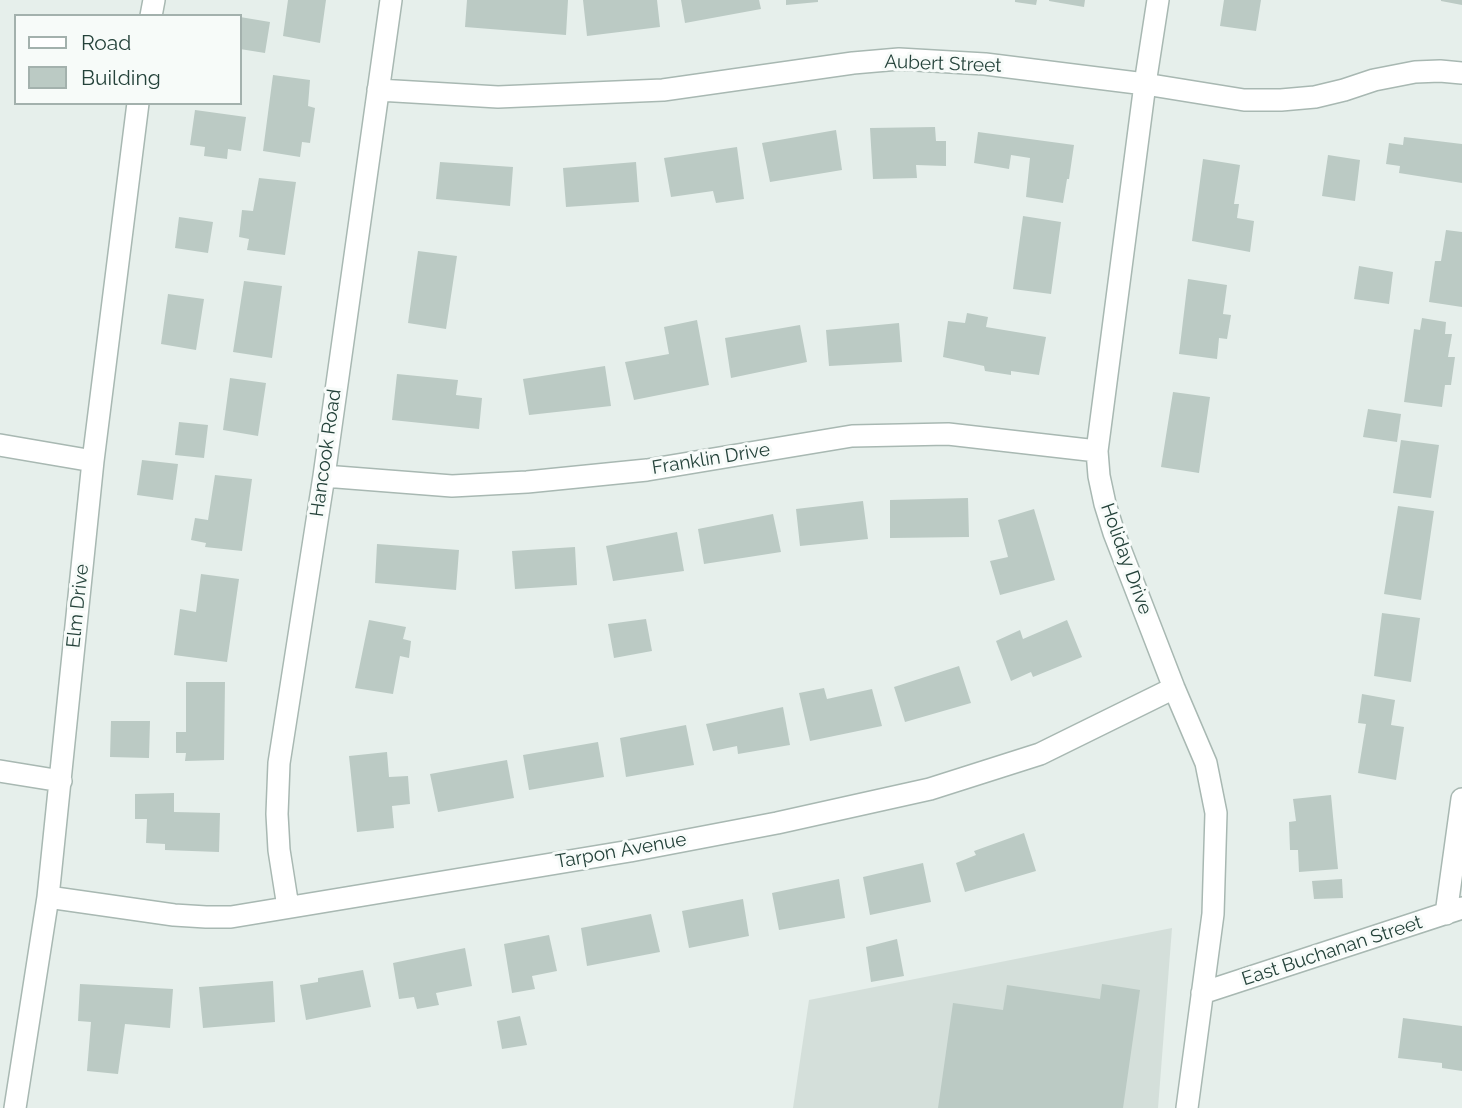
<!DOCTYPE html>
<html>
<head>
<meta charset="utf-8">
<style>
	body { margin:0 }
	#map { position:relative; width:1462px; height:1108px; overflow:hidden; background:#e6efeb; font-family:Raleway,sans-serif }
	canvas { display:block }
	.legend { position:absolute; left:14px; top:14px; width:228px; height:91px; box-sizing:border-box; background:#f7fbf9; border:2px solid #a3b1ad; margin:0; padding:9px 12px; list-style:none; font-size:21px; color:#24423a }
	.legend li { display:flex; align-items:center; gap:14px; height:35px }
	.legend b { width:35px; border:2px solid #a3b1ad }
</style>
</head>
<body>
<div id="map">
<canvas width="1462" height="1108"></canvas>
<ul class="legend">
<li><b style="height:9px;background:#fff"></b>Road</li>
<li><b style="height:19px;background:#bbcac4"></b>Building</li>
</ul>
</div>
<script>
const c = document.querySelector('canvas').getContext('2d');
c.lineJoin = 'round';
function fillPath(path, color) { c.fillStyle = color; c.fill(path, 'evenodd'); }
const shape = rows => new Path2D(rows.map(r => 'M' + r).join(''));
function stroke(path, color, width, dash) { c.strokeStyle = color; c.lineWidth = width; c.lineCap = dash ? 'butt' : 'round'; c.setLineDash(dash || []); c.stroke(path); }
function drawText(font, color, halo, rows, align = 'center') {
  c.font = font + ' Raleway,sans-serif'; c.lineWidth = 6; c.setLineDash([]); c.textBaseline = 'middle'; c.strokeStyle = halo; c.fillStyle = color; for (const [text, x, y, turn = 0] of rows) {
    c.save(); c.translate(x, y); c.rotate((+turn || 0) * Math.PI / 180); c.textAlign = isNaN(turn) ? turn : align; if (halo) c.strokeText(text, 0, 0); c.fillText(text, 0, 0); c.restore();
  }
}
fillPath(shape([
	[1172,928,1158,1108,793,1108,809,1000]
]), '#d4dfda');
fillPath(shape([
	[288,0,326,0,320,43,283,36],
	[467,0,568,0,566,35,465,27],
	[583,0,657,0,660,27,587,36],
	[681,0,759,0,761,9,685,23],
	[786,0,818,0,818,2,786,5],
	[1015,0,1037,0,1036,5,1015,2],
	[1049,0,1085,0,1084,7,1049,1],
	[1224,0,1261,0,1256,31,1220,26],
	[1441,0,1462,0,1462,5,1441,1],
	[240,17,270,22,265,53,240,49],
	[273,75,310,80,308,106,315,108,310,143,302,142,300,157,263,151],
	[195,110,246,117,241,151,228,149,227,159,204,156,205,147,190,145],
	[935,127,936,141,946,141,946,166,916,165,917,178,873,179,870,128],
	[836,130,842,170,770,182,762,143],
	[978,132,1074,145,1069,179,1067,179,1063,203,1026,197,1030,158,1011,155,1009,169,974,163],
	[1404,137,1462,144,1462,183,1399,173,1400,166,1386,164,1389,143,1403,145],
	[737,147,744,199,716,203,713,191,671,197,664,158],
	[1328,155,1360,160,1355,201,1322,196],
	[1203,159,1240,165,1234,204,1239,204,1237,218,1254,221,1250,252,1192,241],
	[440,162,513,167,510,206,436,199],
	[636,162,639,202,566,207,563,168],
	[259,178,296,182,285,255,247,250,249,239,239,237,242,210,253,211],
	[1023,216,1061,222,1051,294,1013,289],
	[179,217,213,222,208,253,175,248],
	[1446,230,1462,232,1462,307,1429,302,1435,261,1441,261],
	[418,251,457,256,446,329,408,323],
	[1359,266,1393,272,1389,304,1354,299],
	[1188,279,1227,285,1223,314,1231,315,1227,339,1219,338,1217,359,1179,354],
	[244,281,282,286,272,358,233,352],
	[168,294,204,299,196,350,161,344],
	[967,313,988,317,986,327,1046,337,1039,375,1011,371,1011,375,985,371,984,366,943,357,948,321,965,323],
	[1422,318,1446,322,1445,334,1452,334,1448,357,1455,357,1451,385,1445,385,1442,407,1404,402,1414,329,1420,330],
	[697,320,709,385,634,400,625,362,669,354,664,327],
	[899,323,902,362,829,366,826,330],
	[800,325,807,362,731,378,725,338],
	[605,366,611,406,529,415,523,379],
	[397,374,458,380,456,395,482,398,479,429,392,420],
	[230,378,266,383,258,436,223,430],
	[1173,392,1210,397,1199,473,1161,467],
	[1368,409,1401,414,1397,442,1363,437],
	[179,422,208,425,204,458,175,455],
	[1401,440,1439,445,1431,498,1393,493],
	[142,460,178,464,173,500,137,495],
	[215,475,252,479,242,551,205,547,206,543,191,540,195,518,208,520],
	[968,498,969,537,890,538,890,500],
	[863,501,868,539,800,546,796,509],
	[1398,506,1434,511,1421,600,1384,594],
	[1034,509,1055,580,1000,595,990,561,1008,557,998,520],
	[773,514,781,552,704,564,698,529],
	[677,532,684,571,613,581,606,546],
	[377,544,459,550,456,590,375,583],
	[575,547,577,585,515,589,512,551],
	[201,574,239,579,227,662,174,655,180,609,196,612],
	[1382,613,1420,618,1411,682,1374,676],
	[646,619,652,651,614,658,608,624],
	[369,620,406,627,403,639,411,641,409,658,400,656,393,694,355,688],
	[1067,620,1082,657,1033,677,1031,672,1011,681,996,641,1020,630,1023,639],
	[959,666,971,703,905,722,894,687],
	[186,682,225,682,224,760,185,761,186,753,176,753,176,732,186,732],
	[824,688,827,699,872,689,882,726,810,741,799,693],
	[1362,694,1395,700,1391,725,1404,727,1396,780,1358,773,1366,724,1358,723],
	[783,707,790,745,738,754,737,746,713,751,706,724],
	[111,721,150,721,149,758,110,757],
	[686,725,694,765,626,777,620,738],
	[598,742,604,777,529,790,523,755],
	[387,752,389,777,408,776,410,804,392,806,394,828,357,832,349,756],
	[507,760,514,798,438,812,430,774],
	[174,793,174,812,220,813,219,852,165,850,165,844,146,843,147,819,135,819,135,794],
	[1331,795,1338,869,1299,872,1298,850,1290,850,1289,822,1296,821,1293,799],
	[1024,833,1036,871,965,892,956,863,976,855,974,851],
	[923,863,931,902,870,915,863,877],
	[839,879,845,918,779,930,772,893],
	[1342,879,1343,898,1314,899,1312,881],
	[743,899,749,936,689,948,682,911],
	[651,914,660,952,587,966,581,928],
	[549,935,557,971,532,976,535,989,512,993,504,944],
	[897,939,904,976,871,982,866,947],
	[465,948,472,986,436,993,439,1005,417,1009,414,997,399,999,393,963],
	[363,970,371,1007,306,1020,300,985,318,982,318,978],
	[273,981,275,1022,203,1028,199,987],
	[80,984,173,989,170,1028,125,1024,118,1074,87,1071,91,1022,78,1021],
	[1102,984,1140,990,1123,1108,938,1108,953,1003,1003,1010,1007,985,1100,999],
	[520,1016,527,1045,502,1049,497,1021],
	[1403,1018,1462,1026,1462,1071,1442,1068,1442,1063,1398,1058]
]), '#bbcac4');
const street = shape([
	[1158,0,1145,84,1097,451,1099,476,1105,504,1114,533,1174,688,1206,763,1216,813,1213,914,1187,1108],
	[151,16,154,0],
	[378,90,498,97,663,90,853,63,899,59,985,64,1145,84,1244,100,1281,100,1315,97,1344,90,1374,80,1415,72,1440,71,1462,73],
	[0,445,93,461],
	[324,476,452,486,527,482,647,470,852,436,948,434,1097,451],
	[0,771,61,781],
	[48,897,174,915,206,917,231,917,630,851,777,823,930,789,1040,754,1174,688],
	[288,907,279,850,277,814,279,763,324,476,391,0],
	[1446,914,1462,799],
	[1202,993,1462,908],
	[15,1108,48,897,93,461,138,103]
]);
stroke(street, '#a8b8b2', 24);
stroke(street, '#fff', 21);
drawText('19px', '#24423a', '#f7fbf9', [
	["Aubert Street",943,64,2],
	["Hancook Road",326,453,-82],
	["Franklin Drive",711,459,-9],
	["Holiday Drive",1126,559,70],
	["Elm Drive",78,606,-84],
	["Tarpon Avenue",621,851,-10],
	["East Buchanan Street",1332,951,-18]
]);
</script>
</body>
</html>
